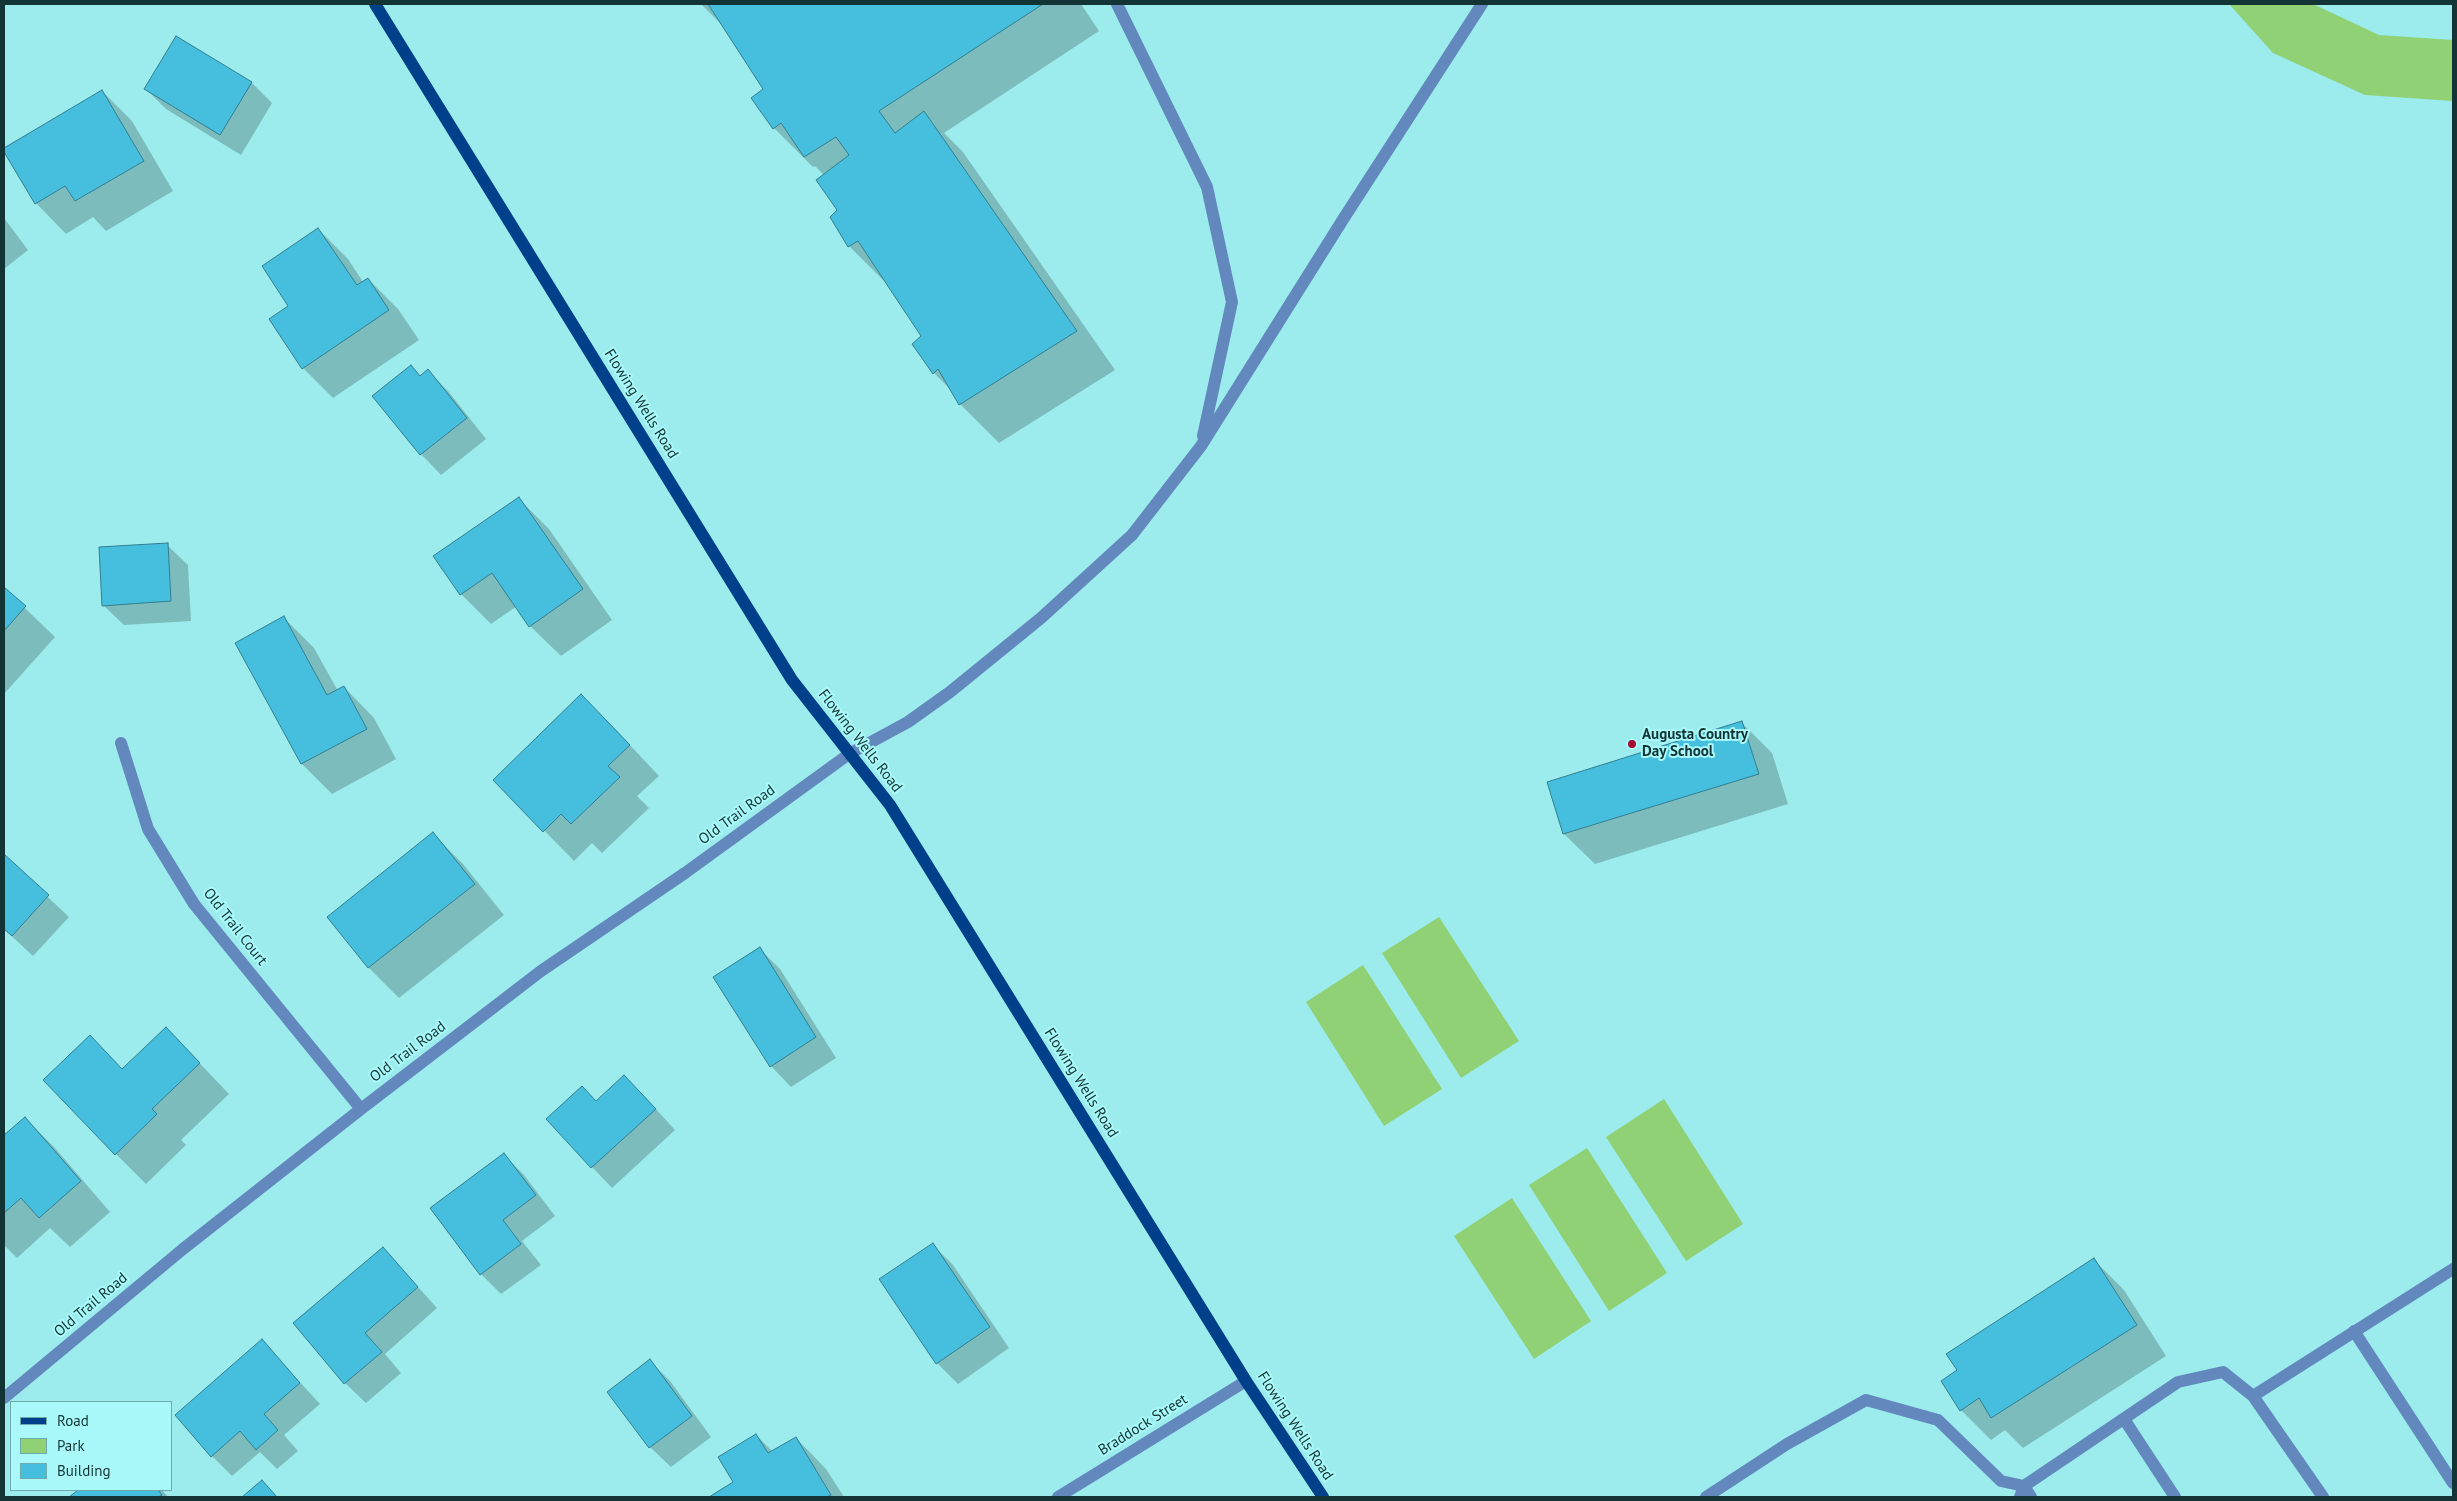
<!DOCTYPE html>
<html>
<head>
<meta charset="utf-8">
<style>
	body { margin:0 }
	#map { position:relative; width:2457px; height:1501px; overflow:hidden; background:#9ceced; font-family:"PT Sans",sans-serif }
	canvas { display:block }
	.frame { position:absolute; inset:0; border:5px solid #123434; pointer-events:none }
	.legend { position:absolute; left:10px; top:1401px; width:162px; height:90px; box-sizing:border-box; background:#a9f9fa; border:1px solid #6daaab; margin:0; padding:6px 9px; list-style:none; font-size:15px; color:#123434 }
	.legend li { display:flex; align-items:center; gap:10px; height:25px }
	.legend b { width:25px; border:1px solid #6daaab }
</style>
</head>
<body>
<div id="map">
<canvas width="2457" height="1501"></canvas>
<div class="frame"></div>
<ul class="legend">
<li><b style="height:6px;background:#003f89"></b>Road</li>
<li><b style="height:14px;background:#91d176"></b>Park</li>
<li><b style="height:14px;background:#45bfdd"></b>Building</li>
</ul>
</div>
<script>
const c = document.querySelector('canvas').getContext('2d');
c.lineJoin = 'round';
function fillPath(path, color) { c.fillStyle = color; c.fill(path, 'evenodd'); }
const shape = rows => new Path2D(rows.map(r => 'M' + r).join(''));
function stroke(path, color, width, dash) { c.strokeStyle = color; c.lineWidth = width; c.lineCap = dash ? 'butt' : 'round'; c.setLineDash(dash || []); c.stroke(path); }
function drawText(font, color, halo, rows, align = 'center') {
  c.font = font + ' "PT Sans",sans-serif'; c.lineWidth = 4; c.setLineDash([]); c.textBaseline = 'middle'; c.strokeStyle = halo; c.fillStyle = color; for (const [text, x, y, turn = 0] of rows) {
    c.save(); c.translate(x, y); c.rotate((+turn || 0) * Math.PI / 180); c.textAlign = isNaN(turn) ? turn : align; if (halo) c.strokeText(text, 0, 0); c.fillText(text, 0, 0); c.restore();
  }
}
fillPath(shape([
	[2229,4,2313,4,2379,35,2453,40,2453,101,2365,95,2273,53],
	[1439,917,1519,1041,1461,1078,1382,953],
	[1363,965,1442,1089,1384,1126,1306,1002],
	[1664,1099,1743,1224,1686,1261,1606,1137],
	[1587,1148,1667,1273,1609,1311,1529,1185],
	[1512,1198,1591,1321,1534,1359,1454,1236]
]), '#91d176');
fillPath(shape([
	[701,4,1081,4,1099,31,944,133,963,152,1115,370,999,443,960,404,954,393,934,373,923,337,888,285,849,246,838,211,824,175,815,166,813,167,774,128,753,99,764,90,721,24],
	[177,38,252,83,272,103,241,155,166,109,146,89],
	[102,91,132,121,173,191,106,231,93,217,66,234,36,203,4,150],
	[4,218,28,250,4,269],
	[318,229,348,259,363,282,368,279,398,309,419,340,333,398,303,368,290,306],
	[411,367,421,376,428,371,448,391,486,439,441,475,421,454,374,396],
	[519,499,549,529,612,620,561,656,530,626,517,606,491,624,461,594],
	[167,545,188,565,191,621,124,625,103,605],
	[4,588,55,637,4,694],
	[284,618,314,648,338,691,344,687,374,718,396,759,332,794,302,764,237,644],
	[1742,723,1772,753,1788,804,1595,864,1564,834,1549,783],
	[612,726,659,776,637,796,649,808,602,853,592,843,574,861,495,780],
	[433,834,463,864,504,915,399,998,369,968,329,917],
	[4,856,69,917,33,956,4,929],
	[760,949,780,969,836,1058,791,1087,771,1066],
	[166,1028,229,1094,181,1140,186,1145,146,1184,116,1154,123,1070],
	[645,1097,675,1130,612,1188,592,1167,596,1102],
	[25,1118,55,1148,110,1212,70,1247,50,1228,17,1258,4,1245,4,1136],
	[503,1154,524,1175,555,1216,522,1241,541,1265,501,1294,481,1274],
	[933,1245,953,1265,1009,1348,958,1384,937,1363,881,1279],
	[383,1248,437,1308,385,1354,401,1373,366,1403,345,1383],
	[2094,1260,2124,1290,2166,1356,2023,1448,2005,1430,1991,1440,1961,1410,1958,1371],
	[262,1341,320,1404,284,1435,298,1451,277,1469,260,1452,232,1476,212,1456],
	[650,1361,670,1381,711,1437,671,1467,650,1447],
	[756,1435,773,1452,796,1438,826,1469,844,1497,711,1497,735,1483],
	[80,1490,162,1490,168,1497,71,1497]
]), '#0003');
const building = shape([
	[708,4,1043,4,879,111,895,133,924,111,1077,331,959,405,938,369,933,374,912,344,921,336,858,241,848,247,830,217,837,210,816,180,849,155,836,137,804,157,781,123,773,129,751,98,763,89,708,4],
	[176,36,252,82,220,135,144,89,176,36],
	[102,90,144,161,75,201,65,186,35,204,4,152,4,148,102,90],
	[318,228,357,285,368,278,389,310,302,369,269,319,288,306,262,266,318,228],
	[411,365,420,376,428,369,467,418,420,455,372,396,411,365],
	[519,497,583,589,529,627,492,573,460,595,433,556,519,497],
	[168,543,171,601,102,606,99,547,168,543],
	[4,587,26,606,4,631,4,587],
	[284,616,327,695,344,686,367,729,301,764,235,643,284,616],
	[581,694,630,745,608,766,620,777,571,824,561,814,543,832,493,780,581,694],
	[1742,721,1759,774,1563,834,1547,782,1742,721],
	[433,832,475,884,368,968,327,917,433,832],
	[4,854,49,895,12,936,4,929,4,854],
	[760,947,816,1037,770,1067,713,977,760,947],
	[166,1027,200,1063,152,1109,157,1114,115,1155,43,1080,90,1035,122,1069,166,1027],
	[624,1075,656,1109,591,1168,546,1119,582,1086,596,1101,624,1075],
	[25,1117,81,1181,39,1218,21,1198,4,1213,4,1135,25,1117],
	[504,1153,536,1195,503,1220,521,1244,480,1275,430,1208,504,1153],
	[933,1243,990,1327,936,1364,879,1279,933,1243],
	[383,1247,418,1287,365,1333,382,1352,344,1384,293,1323,383,1247],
	[2094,1258,2137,1325,1991,1418,1979,1398,1960,1411,1941,1381,1957,1370,1946,1354,2094,1258],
	[262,1339,300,1383,264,1414,278,1430,256,1450,240,1431,211,1457,175,1415,262,1339],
	[650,1359,692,1416,649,1448,607,1392,650,1359],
	[756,1434,768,1453,796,1437,831,1495,827,1497,709,1497,733,1482,718,1457,756,1434],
	[262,1480,277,1497,242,1497,262,1480],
	[78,1490,158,1490,162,1495,158,1497,69,1497,78,1490]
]);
fillPath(building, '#45bfdd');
stroke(building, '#337e90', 1);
stroke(shape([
	[1117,4,1207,187,1232,302,1203,436],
	[121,743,148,829,194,904,361,1109],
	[2354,1331,2453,1483],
	[2253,1396,2453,1269],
	[4,1398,183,1249,361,1109,541,971,685,873,849,754,908,722,950,692,1041,618,1132,535,1201,446,1342,221,1482,4],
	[2124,1419,2175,1497],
	[1058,1497,1246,1381],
	[1706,1497,1787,1444,1866,1400,1938,1420,2001,1481,2024,1486,2031,1497],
	[2020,1497,2024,1486,2178,1382,2223,1372,2253,1396,2323,1497]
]), '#6388bd', 12);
stroke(shape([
	[375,4,792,680,890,805,1246,1381,1323,1497]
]), '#003f89', 12);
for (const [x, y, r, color] of [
	[1632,744,5,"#a60b33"]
]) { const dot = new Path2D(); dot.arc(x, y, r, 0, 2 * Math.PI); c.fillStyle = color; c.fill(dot); stroke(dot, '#a9f9fa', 2); }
drawText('15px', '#123434', '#a9f9fa', [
	["Flowing Wells Road",641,404,58],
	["Flowing Wells Road",860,741,52],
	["Old Trail Road",737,815,-36],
	["Old Trail Court",235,927,52],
	["Old Trail Road",408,1052,-37],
	["Flowing Wells Road",1081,1083,58],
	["Old Trail Road",91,1305,-40],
	["Braddock Street",1143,1425,-32],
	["Flowing Wells Road",1295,1426,57]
]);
drawText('bold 15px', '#123434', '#a9f9fa', [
	["Augusta Country",1642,735],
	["Day School",1642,752]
], 'left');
</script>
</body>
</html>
